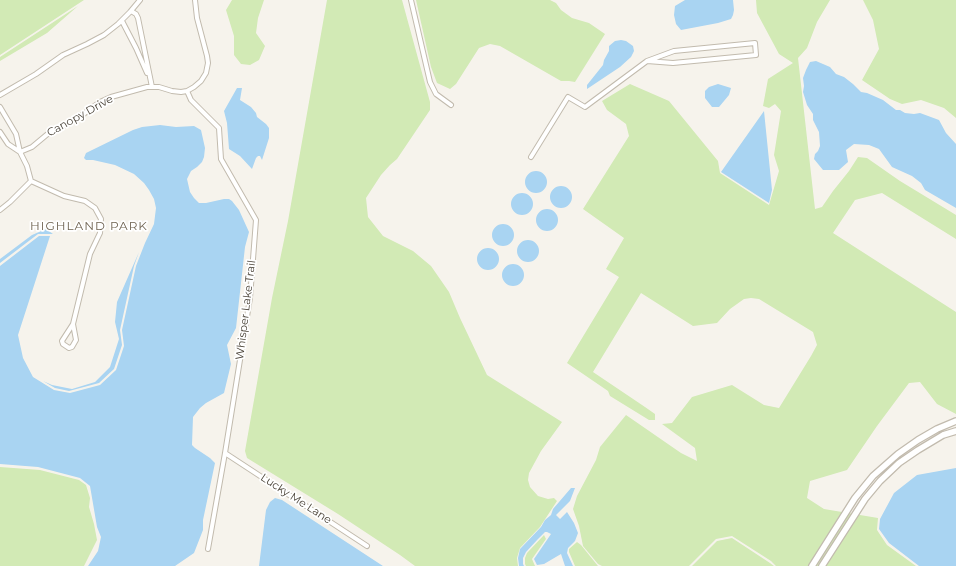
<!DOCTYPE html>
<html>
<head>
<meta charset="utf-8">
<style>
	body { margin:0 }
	canvas { display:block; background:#f6f3ec }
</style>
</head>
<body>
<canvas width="956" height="566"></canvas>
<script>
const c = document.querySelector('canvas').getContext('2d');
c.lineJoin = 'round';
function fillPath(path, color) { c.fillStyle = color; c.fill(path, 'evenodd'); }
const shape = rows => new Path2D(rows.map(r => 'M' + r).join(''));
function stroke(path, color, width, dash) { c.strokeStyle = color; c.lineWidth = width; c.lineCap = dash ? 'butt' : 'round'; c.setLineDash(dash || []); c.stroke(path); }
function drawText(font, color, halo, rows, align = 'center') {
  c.font = font + ' Montserrat,sans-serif'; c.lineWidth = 3.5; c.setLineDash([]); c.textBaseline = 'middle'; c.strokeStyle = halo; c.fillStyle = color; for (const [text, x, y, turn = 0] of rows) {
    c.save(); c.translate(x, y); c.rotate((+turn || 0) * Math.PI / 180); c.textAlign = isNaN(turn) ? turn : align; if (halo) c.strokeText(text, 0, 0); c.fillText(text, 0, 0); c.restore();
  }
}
fillPath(shape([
	[0,0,84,0,0,55],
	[232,0,264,0,258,18,256,33,265,46,259,60,250,65,241,64,234,55,234,36,226,10],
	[327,0,402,0,430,102,430,110,397,159,390,165,381,175,366,198,368,217,383,236,413,251,431,266,449,292,460,318,487,375,562,422,541,451,529,473,528,480,530,487,538,496,548,499,554,498,557,501,540,527,520,548,517,558,518,566,415,566,400,555,338,514,247,458,245,451,272,298,288,221],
	[416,0,550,0,556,3,561,10,572,18,589,23,605,34,575,82,569,81,561,81,500,46,490,44,479,48,456,84,450,89,437,83,431,67],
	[756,0,830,0,817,22,807,48,798,58,815,209,822,207,833,191,849,171,858,157,867,158,900,181,956,215,956,239,882,193,855,200,833,233,956,312,956,414,937,404,920,382,909,383,877,426,847,470,810,481,807,498,824,509,878,518,877,530,887,545,916,566,776,566,771,561,732,536,716,539,689,566,602,566,598,564,583,546,579,526,573,509,577,496,596,460,600,447,626,415,681,453,697,461,695,448,662,424,672,423,692,397,732,385,764,405,779,408,811,356,817,345,813,332,759,299,751,298,744,299,730,309,717,323,693,326,641,293,593,372,645,407,655,414,655,420,649,420,610,396,608,391,567,363,619,277,606,269,624,238,583,209,629,136,626,124,607,110,602,101,630,84,669,101,718,161,720,173,769,205,779,171,774,155,781,111,775,104,769,108,763,106,768,79,793,63,779,54,757,13],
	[863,0,956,0,956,118,944,108,921,100,902,104,890,99,862,80,879,49,873,20],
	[78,6,47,33,0,61,0,57],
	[0,467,40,470,79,480,86,485,90,498,89,507,94,524,97,540,84,566,0,566],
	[544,535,546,539,532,559,535,566,526,566,525,564,525,558,527,553],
	[732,538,770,563,774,566,692,566,717,541],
	[577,542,581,545,598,566,575,566,569,552,569,549]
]), '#d2eab5');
fillPath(shape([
	[685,0,733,0,734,10,733,15,731,19,718,23,681,30,676,24,674,15,675,6],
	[621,40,626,41,633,46,634,51,631,57,620,67,587,89,587,85,603,65,604,60,609,51,609,46,615,41],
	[816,61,830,67,836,74,844,77,853,84,861,92,867,93,883,100,896,110,900,110,905,113,914,114,920,113,939,120,946,133,956,144,956,208,925,190,921,183,912,176,892,167,879,149,869,145,854,144,846,150,848,162,839,170,823,170,814,159,815,154,818,151,820,146,819,132,813,120,813,114,807,105,803,92,804,86,803,78,806,70,810,62],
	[718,84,731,88,729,95,719,107,712,107,705,98,705,91,709,87],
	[237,88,242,88,240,100,251,107,256,113,257,117,266,124,269,128,269,138,262,160,260,156,258,156,256,158,252,169,240,156,229,149,227,123,224,111],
	[764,111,772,190,769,203,721,172],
	[160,125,176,127,194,126,201,130,205,148,204,157,202,162,197,167,191,171,187,179,190,192,194,198,199,203,206,203,224,199,229,199,232,201,239,210,249,232,245,247,236,328,227,345,231,364,224,393,206,403,200,408,193,417,192,445,195,448,210,458,215,463,203,520,203,530,194,553,175,566,88,566,98,551,101,537,97,527,90,486,80,478,38,467,0,464,0,266,39,236,50,236,18,335,23,358,33,377,54,390,70,393,100,385,116,370,124,346,122,330,136,266,145,243,154,224,156,208,154,199,149,190,144,183,134,174,115,165,93,160,86,160,84,158,86,153,133,130,142,127],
	'525 182a11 11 0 1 1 22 0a11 11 0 1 1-22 0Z',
	'550 197a11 11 0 1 1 22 0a11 11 0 1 1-22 0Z',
	'511 204a11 11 0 1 1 22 0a11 11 0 1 1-22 0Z',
	'536 220a11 11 0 1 1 22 0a11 11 0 1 1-22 0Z',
	'492 235a11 11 0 1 1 22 0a11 11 0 1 1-22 0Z',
	[46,229,53,234,38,234,0,263,0,259,32,235],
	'517 251a11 11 0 1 1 22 0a11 11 0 1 1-22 0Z',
	'477 259a11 11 0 1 1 22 0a11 11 0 1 1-22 0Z',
	[139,252,134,266,120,330,122,345,114,369,99,383,69,391,55,388,43,381,52,385,72,389,95,382,110,367,119,339,115,322,117,302],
	'502 275a11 11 0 1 1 22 0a11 11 0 1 1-22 0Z',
	[956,468,956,566,919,566,889,543,879,529,880,519,894,493,917,475],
	[571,488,575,488,570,501,556,515,560,519,567,512,574,523,578,533,575,541,568,548,567,553,573,566,565,566,561,554,544,564,537,565,534,559,551,534,547,532,545,532,538,539,526,552,523,558,523,564,524,566,519,566,518,558,520,549,541,527,545,520,551,515,553,509],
	[275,498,282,500,383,566,259,566,266,510,270,502]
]), '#a9d4f2');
const minor = shape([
	[411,0,430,82,436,94,451,105],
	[131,11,136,14,138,18,152,87],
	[122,21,136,48,147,73],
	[187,91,191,100,219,128,221,159,256,220,250,298,225,453,208,549],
	[0,95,36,74,63,55,87,44,104,35,118,24,130,12,140,0],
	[0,107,16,134,20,152,27,166,31,181,64,196,85,201,95,208,101,219,100,233,90,254,73,324,62,341,63,344,69,348,72,347,76,340,73,324],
	[0,132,8,144,20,152],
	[20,152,32,147,50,132,74,121,100,102,111,97,147,87,159,87,172,91,181,92,187,91,194,87,201,81,206,73,208,63,207,56,197,18,195,0],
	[531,157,568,97,585,107,647,61,673,63,756,55,755,43,674,51,647,61],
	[0,210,10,202,31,181],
	[225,453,367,546]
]);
const tertiary = shape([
	[812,566,855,498,873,476,898,454,918,440,937,429,956,421],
	[822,566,865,499,880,481,899,463,918,450,943,435,956,431]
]);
stroke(minor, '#c2bbae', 6);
stroke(tertiary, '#c2bbae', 8);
stroke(minor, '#fff', 4);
stroke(tertiary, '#fff', 5.5);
drawText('11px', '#4b4439', '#fff', [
	["Canopy Drive",80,116,-29],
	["Whisper Lake Trail",246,310,-83],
	["Lucky Me Lane",296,499,33]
]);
c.letterSpacing = '1px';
drawText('12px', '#6e6250', '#fff', [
	["HIGHLAND PARK",89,226]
]);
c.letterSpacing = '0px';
</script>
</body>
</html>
